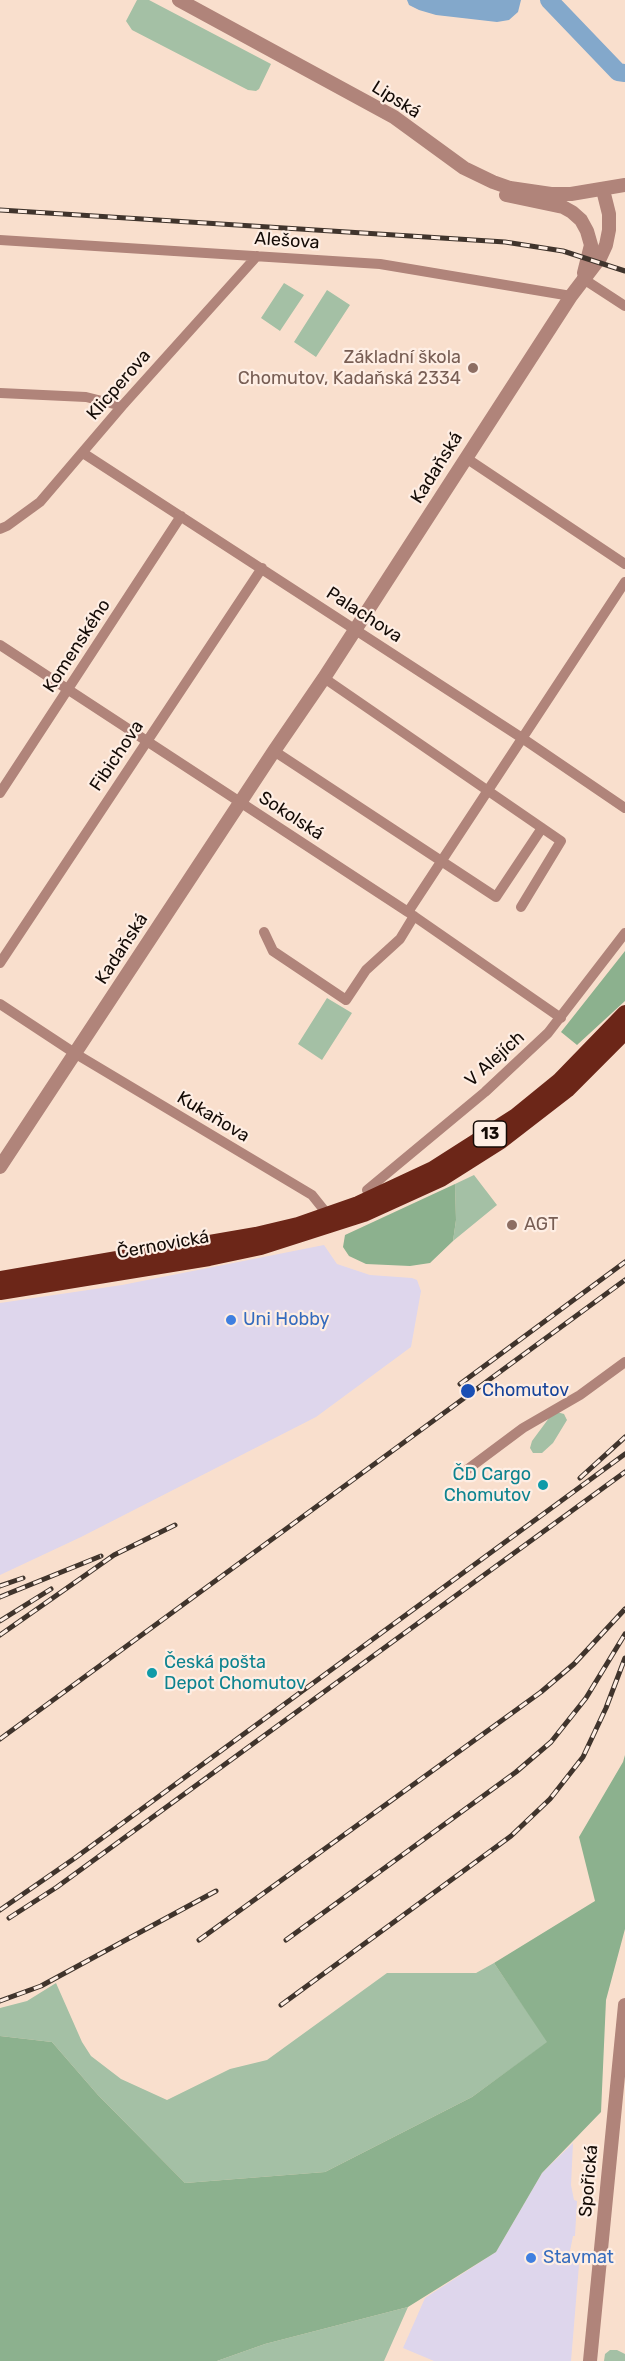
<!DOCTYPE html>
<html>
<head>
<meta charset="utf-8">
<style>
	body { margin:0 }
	canvas { display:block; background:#f9dfcd }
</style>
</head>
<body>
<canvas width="625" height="2361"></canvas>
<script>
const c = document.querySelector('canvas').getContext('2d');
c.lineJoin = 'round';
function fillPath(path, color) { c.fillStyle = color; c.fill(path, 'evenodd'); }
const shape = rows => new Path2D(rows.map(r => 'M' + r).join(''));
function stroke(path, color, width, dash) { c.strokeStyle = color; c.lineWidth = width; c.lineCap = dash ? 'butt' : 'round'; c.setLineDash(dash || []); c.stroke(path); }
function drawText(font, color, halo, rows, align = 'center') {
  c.font = font + ' Rubik,sans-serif'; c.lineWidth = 4.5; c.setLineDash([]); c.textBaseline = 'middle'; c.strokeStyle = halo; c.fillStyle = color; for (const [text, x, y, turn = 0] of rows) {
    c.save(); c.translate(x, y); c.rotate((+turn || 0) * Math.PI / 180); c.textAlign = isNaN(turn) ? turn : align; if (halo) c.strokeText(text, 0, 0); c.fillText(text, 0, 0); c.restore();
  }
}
fillPath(shape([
	[324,1245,337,1264,370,1275,412,1278,417,1280,421,1291,411,1347,316,1417,81,1537,0,1575,0,1303,122,1285],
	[573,2143,571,2185,574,2200,577,2201,575,2236,573,2236,570,2251,579,2265,571,2361,434,2361,403,2348,425,2298,496,2252,542,2173]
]), '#ded6ec');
fillPath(shape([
	[137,0,149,0,271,64,259,89,256,91,248,90,132,30,126,21],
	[284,283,304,295,280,331,261,318],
	[327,290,350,305,316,357,294,342],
	[327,998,352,1013,322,1060,298,1044],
	[474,1175,497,1205,453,1241,456,1220,455,1184],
	[557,1412,564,1414,567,1420,553,1443,542,1453,533,1453,530,1448,532,1441,549,1418],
	[494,1963,548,2042,472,2097,325,2172,185,2183,98,2095,52,2042,0,2036,0,2008,27,2001,56,1983,82,2042,91,2056,121,2079,167,2100,230,2069,267,2060,387,1973,476,1973],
	[408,2307,384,2361,217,2361,265,2344],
	[610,2350,617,2350,625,2354,625,2361,604,2361,605,2354]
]), '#a4c0a5');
fillPath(shape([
	[625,951,625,1001,577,1045,561,1032],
	[455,1184,456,1220,453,1241,430,1263,410,1266,366,1264,349,1256,343,1247,345,1235],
	[625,1755,625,1929,606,2000,601,2112,542,2173,496,2252,408,2307,265,2344,217,2361,0,2361,0,2036,52,2042,98,2095,185,2183,325,2172,472,2097,547,2042,494,1963,595,1901,579,1837,623,1762]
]), '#8cb18e');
fillPath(shape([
	[407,0,521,0,518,12,509,20,497,22,436,15,419,10,409,5]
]), '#83a8cb');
stroke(shape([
	[618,72,625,79]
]), '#83a8cb', 3);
stroke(shape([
	[549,0,618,72,625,73]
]), '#83a8cb', 18);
stroke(shape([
	[0,240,380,264,571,296],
	[582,278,625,306],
	[0,393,86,397,122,406],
	[83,453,522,738,625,808],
	[466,458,625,564],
	[0,529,7,526,40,502,122,406,257,256],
	[0,645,408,912,561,1018],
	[324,678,561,841,521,907],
	[274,751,496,897,542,828],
	[0,793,181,516],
	[408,912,625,582],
	[264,932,273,951,346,1000,366,970,400,939,414,916],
	[0,963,262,568],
	[0,1004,76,1054,312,1195,328,1215],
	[367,1190,485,1092,548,1033,625,933],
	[468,1469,523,1428,580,1395,625,1362]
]), '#b0847a', 10);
stroke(shape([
	[179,0,394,117,464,168,493,182,510,188,551,194,571,194,625,185],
	[506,195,563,207,572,212,581,220,587,231,591,245,584,273],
	[0,1167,274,751,324,678,571,296,600,258,606,245,609,230,609,214,603,190],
	[590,2361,625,2005]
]), '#b0847a', 14);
stroke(shape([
	[0,1279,256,1235,298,1225,358,1204,433,1169,516,1116,559,1081,625,1013],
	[0,1292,209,1258,261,1247,364,1214,441,1179,501,1141,567,1090,625,1032]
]), '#6c2618', 16);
const rail = shape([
	[0,210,505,242,563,251,625,271],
	[460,1384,625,1262],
	[580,1478,625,1437],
	[0,1586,23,1578],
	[0,1597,101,1556],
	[0,1621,51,1589],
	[0,1635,114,1555,175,1525],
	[0,1739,625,1280],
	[0,1910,75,1858,625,1454],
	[9,1918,57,1887,625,1472],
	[199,1940,541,1692,574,1664,625,1609],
	[286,1940,516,1772,551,1742,586,1698,625,1634],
	[0,2001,41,1986,216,1891],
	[281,2005,511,1836,550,1799,583,1757,606,1708,625,1658]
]);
stroke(rail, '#40342c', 5);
stroke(rail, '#feeee4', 3, [9]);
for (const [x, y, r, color] of [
	[473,368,6,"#8d6e63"],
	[512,1225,6,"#8d6e63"],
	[231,1320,6,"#3f7fe0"],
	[468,1391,8,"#1a4fb4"],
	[543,1485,6,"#0f9aa8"],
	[152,1673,6,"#0f9aa8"],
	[531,2258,6,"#3f7fe0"]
]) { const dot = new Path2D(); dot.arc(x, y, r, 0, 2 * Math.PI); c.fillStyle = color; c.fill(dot); stroke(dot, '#feeee4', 2); }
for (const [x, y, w] of [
	[490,1134,33]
]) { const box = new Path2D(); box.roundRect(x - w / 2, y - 13, w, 26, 4.5); c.fillStyle = '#feeee4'; c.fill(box); stroke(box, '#140b06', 1.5); }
drawText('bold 16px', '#140b06', null, [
	["13",490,1134]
]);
drawText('18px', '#140b06', '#feeee4', [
	["Lipská",396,100,32],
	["Alešova",287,241,4],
	["Klicperova",119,385,-49],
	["Kadaňská",437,468,-58],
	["Palachova",364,615,33],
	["Komenského",77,646,-57],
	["Fibichova",117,756,-56],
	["Sokolská",291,816,33],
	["Kadaňská",122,949,-57],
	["V Alejích",495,1059,-42],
	["Kukaňova",213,1117,31],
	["Černovická",163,1245,-10],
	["Spořická",589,2181,-85]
]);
drawText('18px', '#785e54', '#feeee4', [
	["Základní škola",461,358],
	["Chomutov, Kadaňská 2334",461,379],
	["AGT",524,1225,"left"]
], 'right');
drawText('18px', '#366cbe', '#feeee4', [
	["Uni Hobby",243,1320],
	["Stavmat",543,2258]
], 'left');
drawText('18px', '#164399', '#feeee4', [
	["Chomutov",482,1391]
], 'left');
drawText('18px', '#0d838f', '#feeee4', [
	["ČD Cargo",531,1475],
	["Chomutov",531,1496],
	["Česká pošta",164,1663,"left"],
	["Depot Chomutov",164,1684,"left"]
], 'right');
</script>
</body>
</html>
